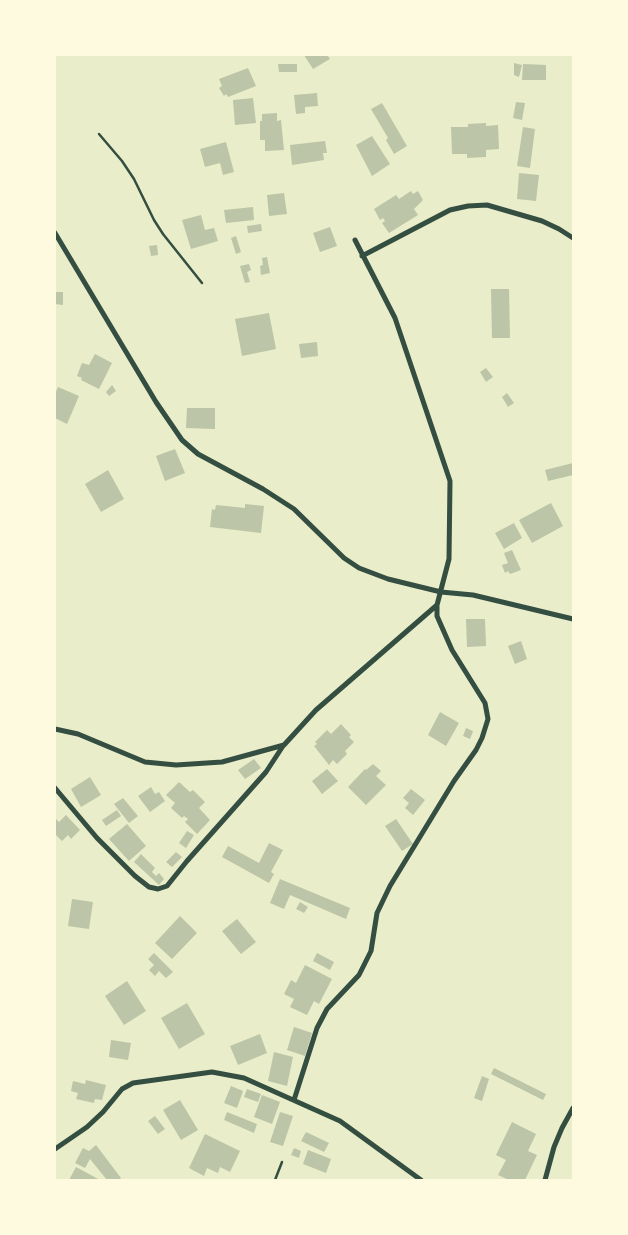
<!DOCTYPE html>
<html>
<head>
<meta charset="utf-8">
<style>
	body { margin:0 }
	#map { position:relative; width:628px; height:1235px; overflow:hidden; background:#e9edc9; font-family:"Noto Serif",serif }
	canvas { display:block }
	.frame { position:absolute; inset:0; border:56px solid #fefae0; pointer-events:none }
</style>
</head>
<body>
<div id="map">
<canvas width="628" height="1235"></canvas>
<div class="frame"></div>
</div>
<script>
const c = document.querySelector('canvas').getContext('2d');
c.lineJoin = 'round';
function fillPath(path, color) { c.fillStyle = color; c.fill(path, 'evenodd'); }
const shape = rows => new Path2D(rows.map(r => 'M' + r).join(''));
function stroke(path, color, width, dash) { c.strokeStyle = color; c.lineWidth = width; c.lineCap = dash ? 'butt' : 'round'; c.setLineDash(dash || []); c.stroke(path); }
fillPath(shape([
	[304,55,327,55,330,59,313,69],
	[514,63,522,65,519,77,514,75],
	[278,64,297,64,297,72,279,72],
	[523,64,546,65,546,80,522,80],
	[248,68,256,86,228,97,226,94,224,96,219,88,222,86,219,79],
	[317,93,318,106,305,107,305,113,296,114,294,95],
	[253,98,256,123,235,125,233,100],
	[516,102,525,103,522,120,513,118],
	[382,103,407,146,394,154,386,140,388,138,371,109],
	[277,113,277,121,281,120,284,150,265,151,265,140,260,140,260,121,262,121,262,114],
	[486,123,486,126,498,125,499,149,486,150,486,157,467,158,467,154,452,154,451,127,468,127,468,124],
	[523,127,535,129,530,168,517,166],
	[372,136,390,164,372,176,356,145],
	[325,141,327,153,323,153,324,160,292,165,290,145],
	[226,142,234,172,223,175,220,163,205,167,200,149],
	[519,173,539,175,536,201,517,199],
	[411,191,413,194,418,191,423,200,414,209,418,215,389,233,382,223,385,221,383,218,380,220,374,209,396,195,399,199],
	[284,193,287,214,269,216,267,195],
	[253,207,254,220,226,223,224,210],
	[201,215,205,230,214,228,218,241,191,249,182,220],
	[261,224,262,231,248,233,247,226],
	[330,227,337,246,320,252,313,233],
	[236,236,241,252,236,254,231,238],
	[157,245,158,255,151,256,149,246],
	[267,257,270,273,261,275,260,266,263,265,262,258],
	[249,264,251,270,247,272,250,282,245,283,240,266],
	[491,289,509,289,510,338,492,338],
	[55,292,63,292,63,305,55,304],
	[269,313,276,349,242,356,235,319],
	[317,342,318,356,301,358,299,344],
	[95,354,112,363,99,389,81,380,82,378,77,376,82,363,89,365],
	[486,368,493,377,486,382,480,372],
	[112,385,116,391,109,396,106,392],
	[58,387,79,396,67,424,55,418,55,394],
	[507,393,514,403,508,407,502,397],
	[187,408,215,408,215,429,186,428],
	[175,449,185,473,165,481,156,456],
	[573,463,573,475,548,481,545,470],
	[108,470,124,499,101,512,85,484],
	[551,503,563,526,532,543,519,520],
	[245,504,264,506,261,533,210,527,212,509,215,510,216,505,245,508],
	[514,523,522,538,504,549,495,533],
	[512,550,521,570,510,574,508,571,505,573,502,565,508,563,504,553],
	[466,619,485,619,486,646,467,647],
	[521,641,527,659,515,664,508,646],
	[440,712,459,723,446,746,428,735],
	[341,724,351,735,349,737,354,742,345,751,347,754,337,764,333,760,329,765,314,746,317,744,315,742,327,730,331,734],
	[466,728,473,731,470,739,463,736],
	[254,759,261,768,245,779,238,770],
	[373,764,381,771,376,776,386,785,366,805,348,787,365,769,366,770],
	[327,769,338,781,322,794,312,781],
	[90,777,101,795,81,807,71,789],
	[179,782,190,792,193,790,205,802,199,808,210,820,197,834,185,822,188,819,184,816,182,818,171,808,175,803,166,795],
	[151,787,155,794,159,792,165,801,150,812,138,796],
	[411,789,425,800,413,815,405,808,409,803,403,798],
	[123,798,138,816,129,823,114,804],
	[117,810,121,816,106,826,102,820],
	[66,815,80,830,71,839,68,835,62,841,55,834,55,818,59,822],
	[396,819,413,844,402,851,385,826],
	[127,824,146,846,129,861,109,839],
	[187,831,194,835,186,848,179,843],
	[269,843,283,850,271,872,274,874,269,883,222,857,228,846,259,863],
	[176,852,182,857,172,867,166,862],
	[141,854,155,868,152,872,156,876,159,873,164,879,159,885,134,862],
	[280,879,350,908,346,919,290,895,284,909,270,903],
	[72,899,93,902,89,929,68,926],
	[300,902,308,907,304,913,296,909],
	[180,916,197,933,172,959,155,943],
	[237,919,256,942,241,954,222,931],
	[154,953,173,972,166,978,159,971,155,976,149,970,154,965,148,959],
	[317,953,334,962,330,970,313,961],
	[305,965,332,979,319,1004,314,1001,307,1015,290,1007,294,999,284,994,291,980,296,983],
	[127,981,146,1011,124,1025,105,996],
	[187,1003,205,1034,179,1049,161,1018],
	[294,1027,312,1033,305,1056,287,1050],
	[260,1034,267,1053,238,1065,230,1046],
	[111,1040,131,1043,128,1060,109,1057],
	[274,1052,293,1057,287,1086,268,1081],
	[494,1068,546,1094,543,1100,491,1074],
	[482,1076,489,1079,482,1101,474,1098],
	[86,1080,106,1085,102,1100,95,1099,94,1103,76,1099,78,1093,71,1091,73,1081,85,1084],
	[231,1086,243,1091,237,1108,224,1103],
	[247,1089,261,1094,258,1102,244,1097],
	[262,1095,280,1102,272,1124,254,1117],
	[180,1100,198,1130,181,1140,163,1110],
	[227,1112,257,1124,254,1133,224,1120],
	[280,1112,293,1116,283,1146,270,1142],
	[155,1116,165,1129,158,1134,148,1121],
	[512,1122,536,1134,528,1151,537,1155,525,1180,509,1180,498,1175,506,1160,496,1155],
	[306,1132,329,1143,324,1152,301,1141],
	[205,1134,240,1151,230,1172,220,1167,218,1173,207,1168,204,1176,189,1168],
	[96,1145,121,1178,118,1180,107,1180,90,1159,85,1168,75,1163,83,1148,89,1151],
	[294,1148,301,1151,299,1158,291,1155],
	[308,1150,331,1159,326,1173,303,1164],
	[76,1167,100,1180,69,1180]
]), '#bcc5a7');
stroke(shape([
	[99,134,122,161,134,179,154,220,163,234,202,283],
	[275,1180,282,1162]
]), '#344e41', 2.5);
stroke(shape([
	[55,233,156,402,182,440,198,454,263,489,294,509,344,558,359,568,388,579,441,592,473,595,573,619],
	[362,256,450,210,468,206,487,205,542,221,559,229,573,238],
	[55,729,78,734,145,762,176,765,222,762,284,745,316,710,437,605],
	[55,788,97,838,135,876,149,887,158,889,167,886,187,861,266,772,283,746],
	[294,1100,317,1028,327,1009,359,975,371,951,377,913,390,886,454,781,476,750,482,738,488,719,485,703,452,650,437,616,437,605,449,559,450,481,395,318,355,240],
	[55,1149,87,1127,103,1112,122,1089,133,1083,212,1072,244,1078,340,1121,421,1180],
	[545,1180,554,1147,562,1128,573,1108]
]), '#344e41', 5);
</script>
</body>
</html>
